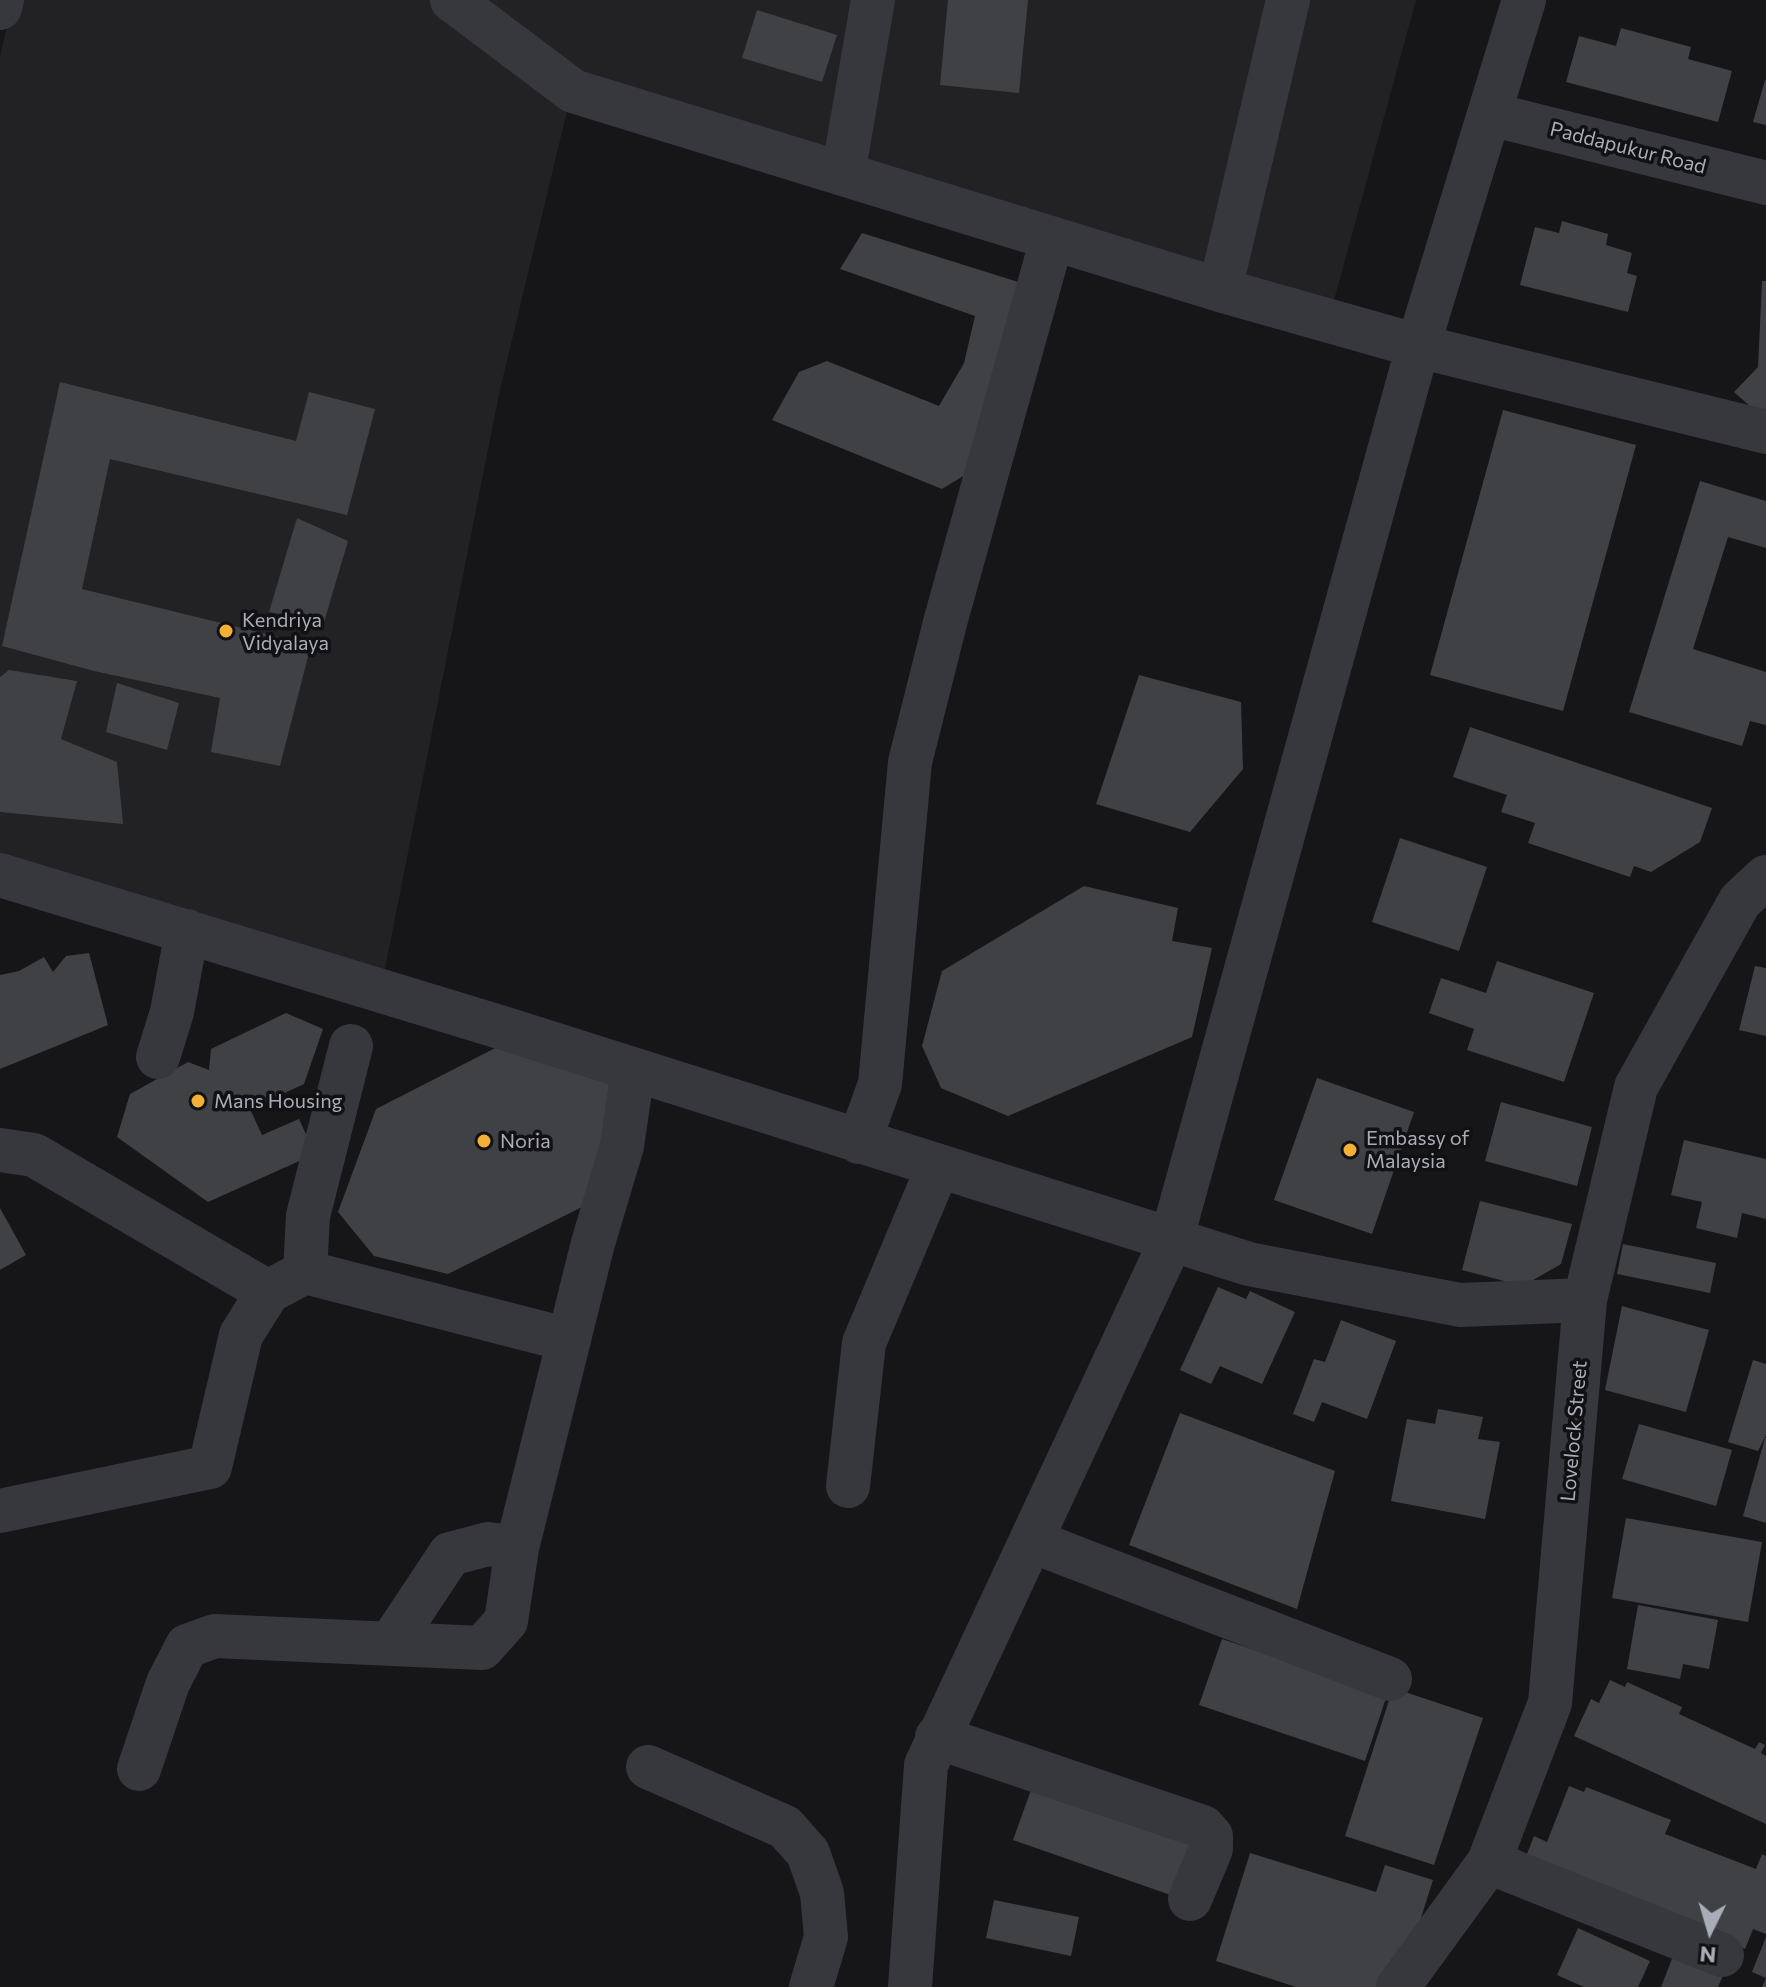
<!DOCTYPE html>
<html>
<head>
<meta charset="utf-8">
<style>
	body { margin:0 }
	#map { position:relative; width:1766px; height:1987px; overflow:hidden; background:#161618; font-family:Commissioner,sans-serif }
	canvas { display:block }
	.north { position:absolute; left:1670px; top:1891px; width:80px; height:80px; -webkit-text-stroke:6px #111113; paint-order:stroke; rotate:185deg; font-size:22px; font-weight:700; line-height:32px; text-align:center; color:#a8adb8 }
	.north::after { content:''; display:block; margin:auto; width:28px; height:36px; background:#a8adb8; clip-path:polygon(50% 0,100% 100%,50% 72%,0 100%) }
</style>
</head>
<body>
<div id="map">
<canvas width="1766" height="1987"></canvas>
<div class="north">N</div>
</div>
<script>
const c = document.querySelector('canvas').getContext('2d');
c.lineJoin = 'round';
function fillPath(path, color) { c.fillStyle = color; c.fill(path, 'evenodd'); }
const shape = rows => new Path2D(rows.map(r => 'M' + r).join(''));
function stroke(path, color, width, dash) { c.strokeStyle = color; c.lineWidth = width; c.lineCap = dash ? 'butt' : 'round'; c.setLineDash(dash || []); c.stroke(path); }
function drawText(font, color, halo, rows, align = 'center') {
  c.font = font + ' Commissioner,sans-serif'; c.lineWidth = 7; c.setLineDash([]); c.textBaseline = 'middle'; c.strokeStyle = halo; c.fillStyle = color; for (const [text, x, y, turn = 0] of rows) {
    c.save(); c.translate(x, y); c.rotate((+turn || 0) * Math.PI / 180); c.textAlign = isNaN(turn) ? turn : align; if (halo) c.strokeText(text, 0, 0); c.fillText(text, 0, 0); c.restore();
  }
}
fillPath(shape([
	[13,0,436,0,568,107,499,394,383,979,0,868,0,56],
	[466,0,1416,0,1330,315,578,82]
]), '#222225');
fillPath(shape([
	[948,0,1028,0,1019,93,940,85],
	[757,10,837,35,822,82,742,58],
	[1621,28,1691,47,1688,59,1732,71,1718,122,1566,82,1579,36,1616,46],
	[1765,80,1766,80,1766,125,1753,122],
	[1562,221,1608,234,1606,245,1632,253,1627,273,1637,276,1628,312,1520,285,1535,227,1559,233],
	[862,233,1031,286,981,465,942,489,772,420,799,372,827,361,939,406,964,363,975,316,840,269],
	[1762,281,1766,281,1766,410,1761,416,1734,392,1758,367],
	[60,382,296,441,309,392,375,409,347,515,110,459,82,589,311,645,280,766,211,752,220,698,94,671,2,646],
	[1503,410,1636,445,1563,711,1430,675],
	[1700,481,1766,501,1766,548,1728,537,1693,649,1766,672,1766,725,1750,721,1742,746,1629,712],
	[297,518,348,541,324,622,269,612],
	[9,670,77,681,61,739,117,762,123,824,0,812,0,677],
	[1139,675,1241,702,1243,769,1190,832,1096,804],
	[117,683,179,703,167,750,106,732],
	[1470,727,1712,808,1700,842,1651,872,1634,866,1630,877,1528,843,1535,823,1501,812,1507,795,1453,777],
	[1400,838,1487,867,1459,951,1372,922],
	[1084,886,1178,908,1172,941,1212,948,1192,1037,1008,1116,941,1088,922,1046,942,971],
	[89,953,108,1025,0,1069,0,975,19,971,44,957,53,972,66,956],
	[1497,961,1594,993,1564,1082,1467,1050,1474,1029,1429,1013,1441,978,1486,993],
	[1755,966,1766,968,1766,1036,1739,1030],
	[286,1013,323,1029,304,1084,250,1109,262,1135,299,1119,315,1154,208,1202,117,1137,130,1094,188,1062,209,1070,211,1049],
	[507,1042,616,1082,592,1202,448,1274,374,1256,338,1212,376,1109],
	[1317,1078,1414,1112,1372,1234,1274,1200],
	[1501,1102,1592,1127,1577,1186,1485,1161],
	[1684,1140,1766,1159,1766,1219,1742,1213,1737,1238,1696,1228,1702,1202,1671,1195],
	[1480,1201,1572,1224,1561,1264,1523,1286,1462,1270],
	[0,1208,26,1255,0,1270],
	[1623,1244,1716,1263,1710,1293,1617,1274],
	[1218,1287,1246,1299,1250,1291,1295,1312,1262,1384,1220,1366,1211,1384,1180,1370],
	[1622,1306,1709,1330,1686,1412,1605,1390],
	[1341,1320,1396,1341,1367,1419,1322,1402,1314,1422,1293,1414,1314,1359,1325,1362],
	[1753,1360,1766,1364,1766,1435,1758,1451,1728,1442],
	[1438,1409,1483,1417,1478,1439,1500,1442,1485,1519,1391,1501,1407,1419,1435,1424],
	[1180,1413,1335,1471,1297,1609,1129,1545],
	[1639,1424,1732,1450,1716,1506,1622,1479],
	[1765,1438,1766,1438,1766,1523,1743,1516],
	[1626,1518,1762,1542,1748,1622,1612,1598],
	[1638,1605,1718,1620,1709,1669,1683,1664,1680,1679,1627,1669],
	[1222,1639,1387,1695,1365,1761,1199,1705],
	[1610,1680,1625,1687,1627,1682,1682,1707,1679,1714,1755,1749,1759,1742,1765,1745,1761,1753,1766,1756,1766,1824,1574,1736,1591,1699,1599,1703],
	[1393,1688,1483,1718,1434,1865,1345,1836],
	[1035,1779,1203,1838,1182,1899,1013,1840],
	[1569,1786,1584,1792,1586,1787,1671,1820,1665,1834,1756,1869,1762,1854,1766,1856,1766,1934,1753,1929,1745,1949,1523,1864,1534,1836,1547,1842],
	[1250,1853,1376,1892,1385,1865,1433,1880,1407,1962,1379,1987,1296,1987,1216,1961],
	[994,1900,1079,1917,1071,1956,986,1938],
	[1578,1928,1650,1961,1638,1987,1584,1987,1557,1975],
	[1766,1937,1766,1987,1762,1987,1766,1978,1752,1972],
	[1675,1951,1725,1971,1718,1987,1661,1987]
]), '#404145');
stroke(shape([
	[452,0,573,91,1220,290,1418,346,1766,432],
	[0,8,2,0],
	[1490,114,1766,183],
	[843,174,873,0],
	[1220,290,1288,0],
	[0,875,503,1028,1249,1264,1460,1305,1585,1300],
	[351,1046,308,1216,305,1272,569,1340],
	[158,1057,172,1012,187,931],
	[859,1142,880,1084,910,762,946,619,1052,239],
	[0,1150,34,1155,268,1292],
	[848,1486,864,1343,938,1167],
	[0,1511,210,1467,241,1335,268,1292,305,1272],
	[1032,1541,1390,1679],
	[391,1643,450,1554,488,1544,517,1548],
	[937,1737,1203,1827,1211,1836,1211,1849,1190,1899],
	[648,1767,785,1827,808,1853,822,1893,826,1937,811,1987],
	[139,1769,168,1683,187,1646,215,1636,482,1648,506,1621,517,1548,593,1243,622,1146,633,1070],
	[1489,1862,1722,1955],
	[910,1987,926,1765,1171,1241,1418,346,1524,0],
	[1398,1987,1489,1862,1550,1703,1585,1300,1636,1087,1740,901,1766,877]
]), '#37383d', 44);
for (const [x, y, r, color] of [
	[226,631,8,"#f2b134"],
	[198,1101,8,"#f2b134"],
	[484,1141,8,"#f2b134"],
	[1350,1150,8,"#f2b134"]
]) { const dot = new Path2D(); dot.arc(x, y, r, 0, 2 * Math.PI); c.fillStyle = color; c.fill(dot); stroke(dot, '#111113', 3); }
drawText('20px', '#a8adb8', '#111113', [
	["Paddapukur Road",1628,148,14],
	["Lovelock Street",1574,1431,-85]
]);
drawText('20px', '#a8adb8', '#111113', [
	["Kendriya",242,620],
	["Vidyalaya",242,643],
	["Mans Housing",214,1101],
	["Embassy of",1366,1138],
	["Malaysia",1366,1161],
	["Noria",500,1141]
], 'left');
</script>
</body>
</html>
